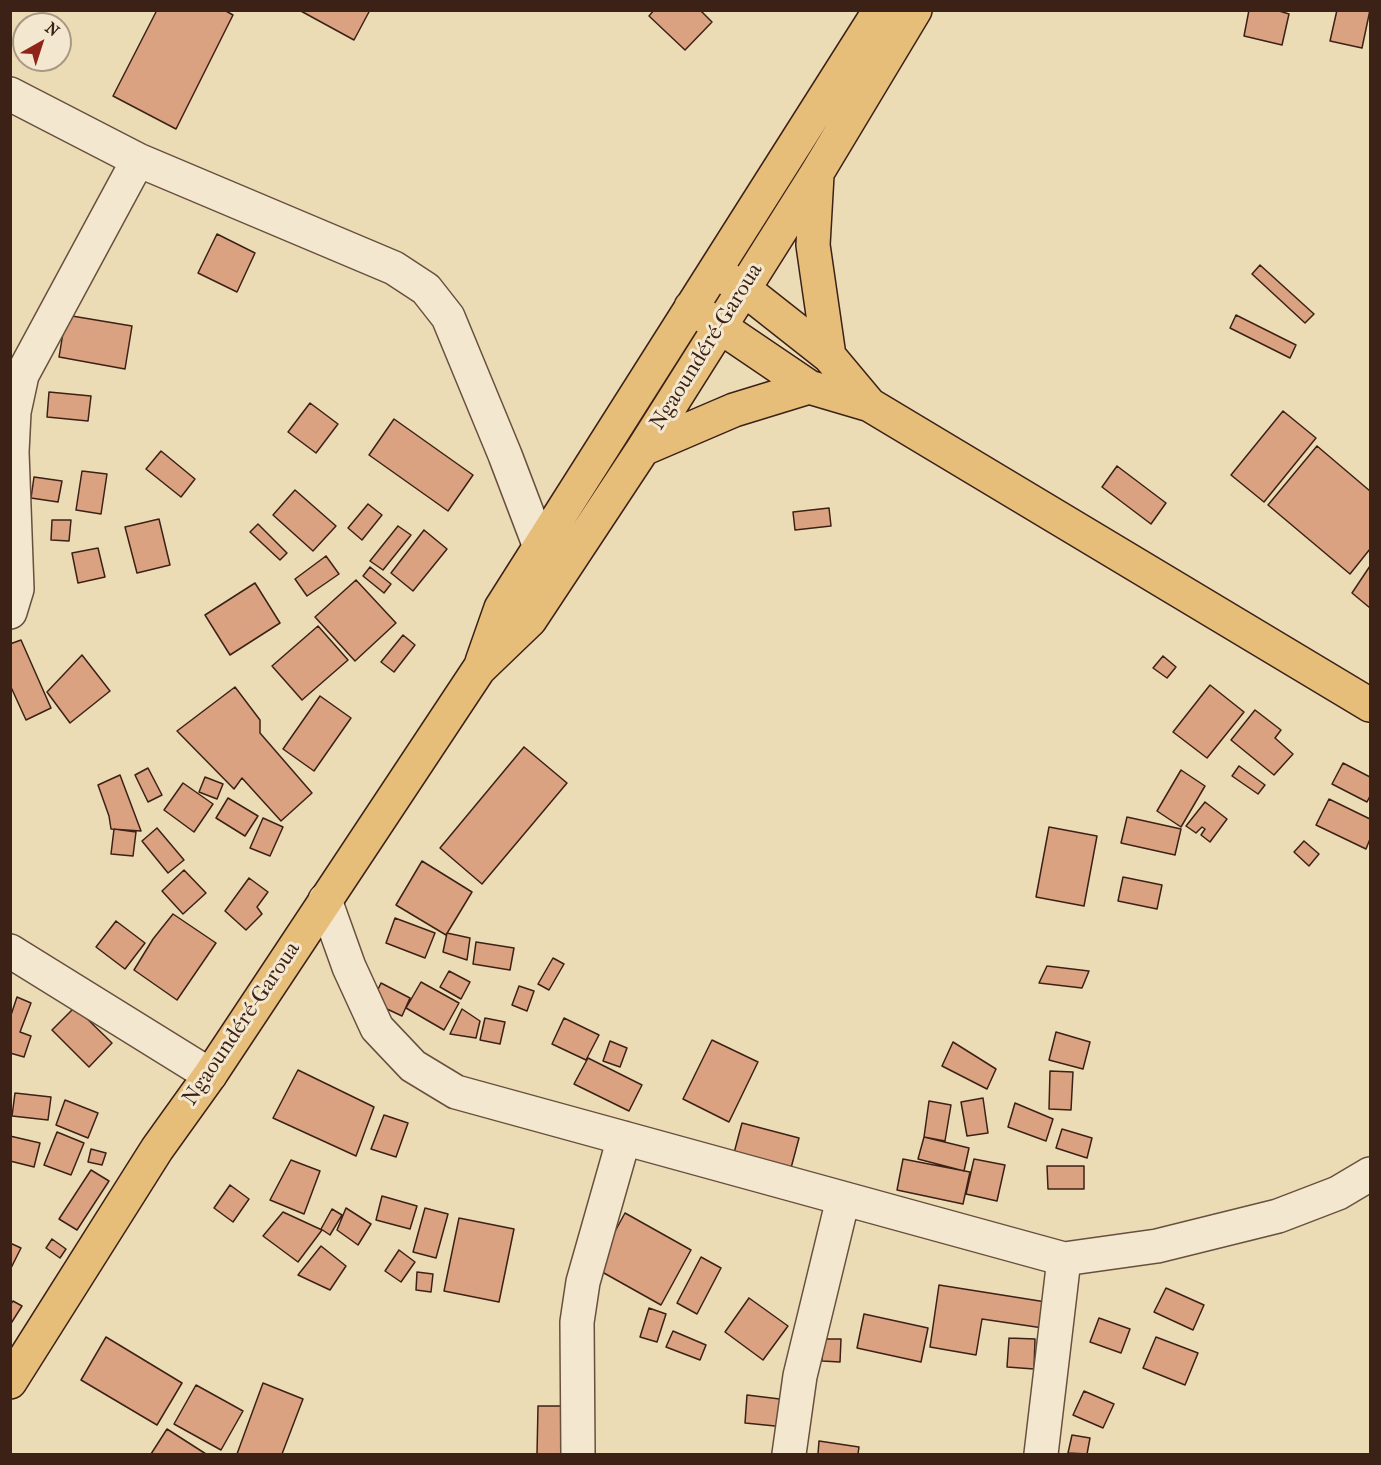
<!DOCTYPE html>
<html>
<head>
<meta charset="utf-8">
<style>
	body { margin:0 }
	#map { position:relative; width:1381px; height:1465px; overflow:hidden; background:#ecdcb5; font-family:"IM FELL French Canon",serif }
	canvas { display:block }
	.frame { position:absolute; inset:0; border:12px solid #3c2117; pointer-events:none }
	.north { position:absolute; left:12px; top:12px; width:60px; height:60px; box-sizing:border-box; background:#f3e8cf; border:2px solid #aa9885; border-radius:50%; rotate:39deg; font-size:16px; font-weight:700; line-height:24px; text-align:center; color:#3c2117 }
	.north::after { content:''; display:block; margin:auto; width:21px; height:27px; background:#8f2418; clip-path:polygon(50% 0,100% 100%,50% 72%,0 100%) }
</style>
</head>
<body>
<div id="map">
<canvas width="1381" height="1465"></canvas>
<div class="frame"></div>
<div class="north">N</div>
</div>
<script>
const c = document.querySelector('canvas').getContext('2d');
c.lineJoin = 'round';
function fillPath(path, color) { c.fillStyle = color; c.fill(path, 'evenodd'); }
const shape = rows => new Path2D(rows.map(r => 'M' + r).join(''));
function stroke(path, color, width, dash) { c.strokeStyle = color; c.lineWidth = width; c.lineCap = dash ? 'butt' : 'round'; c.setLineDash(dash || []); c.stroke(path); }
function drawText(font, color, halo, rows, align = 'center') {
  c.font = font + ' "IM FELL French Canon",serif'; c.lineWidth = 6; c.setLineDash([]); c.textBaseline = 'middle'; c.strokeStyle = halo; c.fillStyle = color; for (const [text, x, y, turn = 0] of rows) {
    c.save(); c.translate(x, y); c.rotate((+turn || 0) * Math.PI / 180); c.textAlign = isNaN(turn) ? turn : align; if (halo) c.strokeText(text, 0, 0); c.fillText(text, 0, 0); c.restore();
  }
}
const building = shape([
	[157,10,224,10,233,15,176,129,113,96,157,10],
	[299,10,370,10,354,40,299,10],
	[654,10,700,10,712,22,685,50,649,16,654,10],
	[1249,10,1276,10,1289,14,1282,45,1244,36,1249,10],
	[1337,10,1370,10,1362,48,1330,41,1337,10],
	[217,234,255,253,237,292,198,273,217,234],
	[1260,265,1314,314,1305,323,1252,274,1260,265],
	[66,315,132,326,125,369,59,357,66,315],
	[1236,315,1296,345,1290,358,1230,328,1236,315],
	[49,392,91,396,88,421,47,417,49,392],
	[310,403,338,424,316,453,288,432,310,403],
	[1283,411,1316,438,1264,502,1231,475,1283,411],
	[394,419,473,475,448,511,369,455,394,419],
	[1317,446,1370,491,1370,549,1350,574,1268,505,1317,446],
	[161,451,195,479,181,497,146,469,161,451],
	[1117,466,1166,503,1151,524,1102,487,1117,466],
	[82,471,107,474,101,514,76,510,82,471],
	[34,477,62,481,58,502,31,498,34,477],
	[295,490,336,526,313,551,273,515,295,490],
	[368,504,382,515,362,540,348,528,368,504],
	[829,508,831,526,795,530,793,512,829,508],
	[159,519,170,565,137,573,125,527,159,519],
	[52,520,71,520,69,541,51,540,52,520],
	[258,524,287,553,280,560,250,532,258,524],
	[398,526,411,535,383,570,370,561,398,526],
	[424,530,447,549,413,591,391,573,424,530],
	[98,548,105,577,78,583,72,553,98,548],
	[326,556,339,574,307,596,295,579,326,556],
	[1370,566,1370,608,1352,593,1370,566],
	[370,567,391,584,384,593,363,576,370,567],
	[356,580,396,623,355,661,315,617,356,580],
	[255,583,280,623,230,655,205,615,255,583],
	[318,626,348,660,302,700,272,666,318,626],
	[403,635,415,645,394,672,381,662,403,635],
	[21,640,51,708,26,720,10,685,10,644,21,640],
	[82,655,110,691,70,723,47,692,82,655],
	[1163,656,1176,667,1167,678,1153,668,1163,656],
	[1210,685,1244,712,1207,758,1173,732,1210,685],
	[235,687,260,720,260,733,312,793,281,821,242,778,234,789,177,731,235,687],
	[320,696,351,718,314,771,283,749,320,696],
	[1255,710,1281,730,1275,738,1293,754,1274,775,1231,740,1255,710],
	[524,747,567,783,482,884,440,848,524,747],
	[1343,763,1370,777,1370,796,1367,802,1332,784,1343,763],
	[1239,766,1265,785,1258,794,1232,776,1239,766],
	[148,768,162,795,148,802,135,775,148,768],
	[1181,770,1205,786,1181,827,1157,811,1181,770],
	[120,775,141,831,111,829,109,816,98,785,120,775],
	[205,777,223,784,217,799,199,792,205,777],
	[183,783,213,804,194,832,164,810,183,783],
	[228,798,258,816,245,836,216,818,228,798],
	[1329,799,1370,819,1370,839,1366,849,1316,825,1329,799],
	[1205,802,1227,819,1210,842,1201,835,1205,829,1202,827,1196,833,1186,826,1205,802],
	[1127,817,1181,829,1175,855,1121,843,1127,817],
	[263,818,283,827,270,856,250,848,263,818],
	[1049,827,1097,836,1084,906,1036,897,1049,827],
	[157,828,184,860,168,873,142,841,157,828],
	[114,829,136,832,133,856,111,854,114,829],
	[1304,841,1319,854,1309,866,1294,852,1304,841],
	[422,861,472,892,446,935,396,905,422,861],
	[184,870,206,893,183,914,162,891,184,870],
	[1123,877,1162,885,1157,909,1118,901,1123,877],
	[249,878,268,892,257,907,262,914,246,930,225,911,249,878],
	[173,914,216,943,177,1000,134,970,153,939,173,914],
	[395,918,435,933,425,958,386,943,395,918],
	[116,921,145,943,125,969,96,947,116,921],
	[447,933,470,938,467,960,443,952,447,933],
	[476,942,514,948,510,970,473,964,476,942],
	[553,958,564,964,549,990,538,984,553,958],
	[1047,966,1089,971,1082,988,1039,983,1047,966],
	[449,971,470,982,461,999,440,987,449,971],
	[421,982,459,1003,444,1030,406,1008,421,982],
	[381,983,410,998,402,1016,372,1002,381,983],
	[519,986,534,991,527,1011,512,1005,519,986],
	[17,997,31,1003,20,1032,31,1036,24,1057,10,1053,10,1018,17,997],
	[75,1007,112,1043,89,1067,52,1030,75,1007],
	[462,1009,480,1021,476,1038,450,1034,462,1009],
	[485,1018,505,1022,500,1044,480,1040,485,1018],
	[564,1018,599,1035,586,1060,552,1044,564,1018],
	[1056,1032,1090,1042,1083,1069,1049,1060,1056,1032],
	[712,1040,758,1062,729,1122,683,1099,712,1040],
	[610,1041,627,1048,620,1067,603,1061,610,1041],
	[953,1042,996,1069,987,1089,942,1066,953,1042],
	[588,1058,642,1085,629,1111,574,1084,588,1058],
	[298,1070,374,1107,356,1156,273,1118,298,1070],
	[1050,1071,1073,1072,1071,1110,1049,1109,1050,1071],
	[15,1093,51,1097,48,1120,12,1116,15,1093],
	[983,1098,988,1133,967,1136,961,1102,983,1098],
	[65,1100,98,1113,88,1138,56,1125,65,1100],
	[929,1101,951,1105,945,1141,924,1137,929,1101],
	[1015,1103,1053,1119,1046,1141,1008,1127,1015,1103],
	[384,1115,408,1123,396,1157,371,1149,384,1115],
	[742,1123,799,1138,791,1168,734,1153,742,1123],
	[1062,1129,1092,1138,1087,1158,1056,1148,1062,1129],
	[57,1132,84,1143,71,1175,44,1165,57,1132],
	[10,1136,40,1143,34,1167,10,1161,10,1136],
	[924,1137,969,1148,964,1171,918,1159,924,1137],
	[91,1149,106,1153,102,1165,88,1162,91,1149],
	[903,1159,970,1172,963,1204,897,1190,903,1159],
	[974,1159,1005,1165,997,1201,966,1194,974,1159],
	[291,1160,320,1171,304,1214,270,1200,291,1160],
	[1047,1166,1084,1166,1084,1189,1048,1189,1047,1166],
	[91,1170,109,1181,77,1230,59,1219,91,1170],
	[230,1185,249,1199,233,1222,214,1208,230,1185],
	[382,1196,417,1206,410,1229,376,1220,382,1196],
	[346,1208,371,1224,358,1245,337,1230,346,1208],
	[425,1208,448,1214,436,1258,413,1252,425,1208],
	[332,1209,342,1215,330,1235,321,1229,332,1209],
	[283,1212,322,1230,298,1262,263,1236,283,1212],
	[625,1213,691,1250,661,1305,595,1268,625,1213],
	[459,1218,514,1229,499,1302,444,1291,459,1218],
	[52,1239,66,1249,60,1258,46,1248,52,1239],
	[10,1243,21,1248,10,1270,10,1243],
	[321,1246,346,1266,330,1290,298,1275,321,1246],
	[399,1250,415,1262,401,1282,385,1271,399,1250],
	[701,1257,721,1268,697,1314,677,1303,701,1257],
	[417,1272,433,1274,431,1292,416,1290,417,1272],
	[939,1285,1046,1302,1043,1328,982,1319,976,1355,930,1347,939,1285],
	[1166,1288,1204,1305,1193,1330,1154,1312,1166,1288],
	[749,1298,788,1326,763,1360,725,1332,749,1298],
	[13,1301,22,1306,10,1325,10,1305,13,1301],
	[649,1308,666,1314,657,1342,640,1337,649,1308],
	[864,1314,928,1328,921,1362,857,1348,864,1314],
	[1099,1318,1130,1329,1121,1353,1090,1342,1099,1318],
	[673,1331,706,1345,700,1360,666,1347,673,1331],
	[106,1337,182,1383,157,1425,81,1380,106,1337],
	[1156,1337,1198,1353,1185,1385,1143,1368,1156,1337],
	[1009,1338,1035,1339,1034,1369,1007,1367,1009,1338],
	[822,1339,841,1339,840,1362,822,1361,822,1339],
	[263,1383,303,1399,282,1454,237,1454,263,1383],
	[196,1385,243,1411,221,1450,174,1424,196,1385],
	[1084,1391,1114,1404,1103,1428,1073,1415,1084,1391],
	[747,1395,788,1400,785,1427,745,1423,747,1395],
	[538,1406,563,1406,562,1454,537,1454,538,1406],
	[167,1429,206,1454,151,1454,167,1429],
	[1072,1435,1090,1438,1087,1454,1068,1453,1072,1435],
	[819,1441,859,1447,858,1454,818,1454,819,1441]
]);
fillPath(building, '#daa280');
stroke(building, '#3c2117', 1.5);
const street = shape([
	[10,94,138,160,394,268,426,289,448,317,505,455,540,547],
	[10,612,17,589,12,452,14,412,22,375,138,160],
	[325,900,349,967,377,1028,413,1066,456,1092,1064,1259,1157,1246,1278,1216,1338,1193,1370,1174],
	[10,951,210,1075],
	[578,1454,577,1322,583,1282,624,1138],
	[789,1454,800,1376,843,1199],
	[1041,1454,1064,1259]
]);
const highway = shape([
	[817,175,813,245,829,356],
	[726,278,744,289,829,356,870,405],
	[691,307,809,387,870,405,1370,705],
	[643,449,734,410,809,387],
	[482,662,501,608,880,10],
	[10,1382,157,1149,210,1075,479,669,530,620,643,449,817,173,915,10]
]);
stroke(street, '#68503e', 36);
stroke(highway, '#3c2117', 36);
stroke(street, '#f3e8cf', 33);
stroke(highway, '#e6be7a', 33);
drawText('22px', '#3c2117', '#f3e8cf', [
	["Ngaoundéré-Garoua",707,347,-58],
	["Ngaoundéré-Garoua",242,1024,-56]
]);
</script>
</body>
</html>
